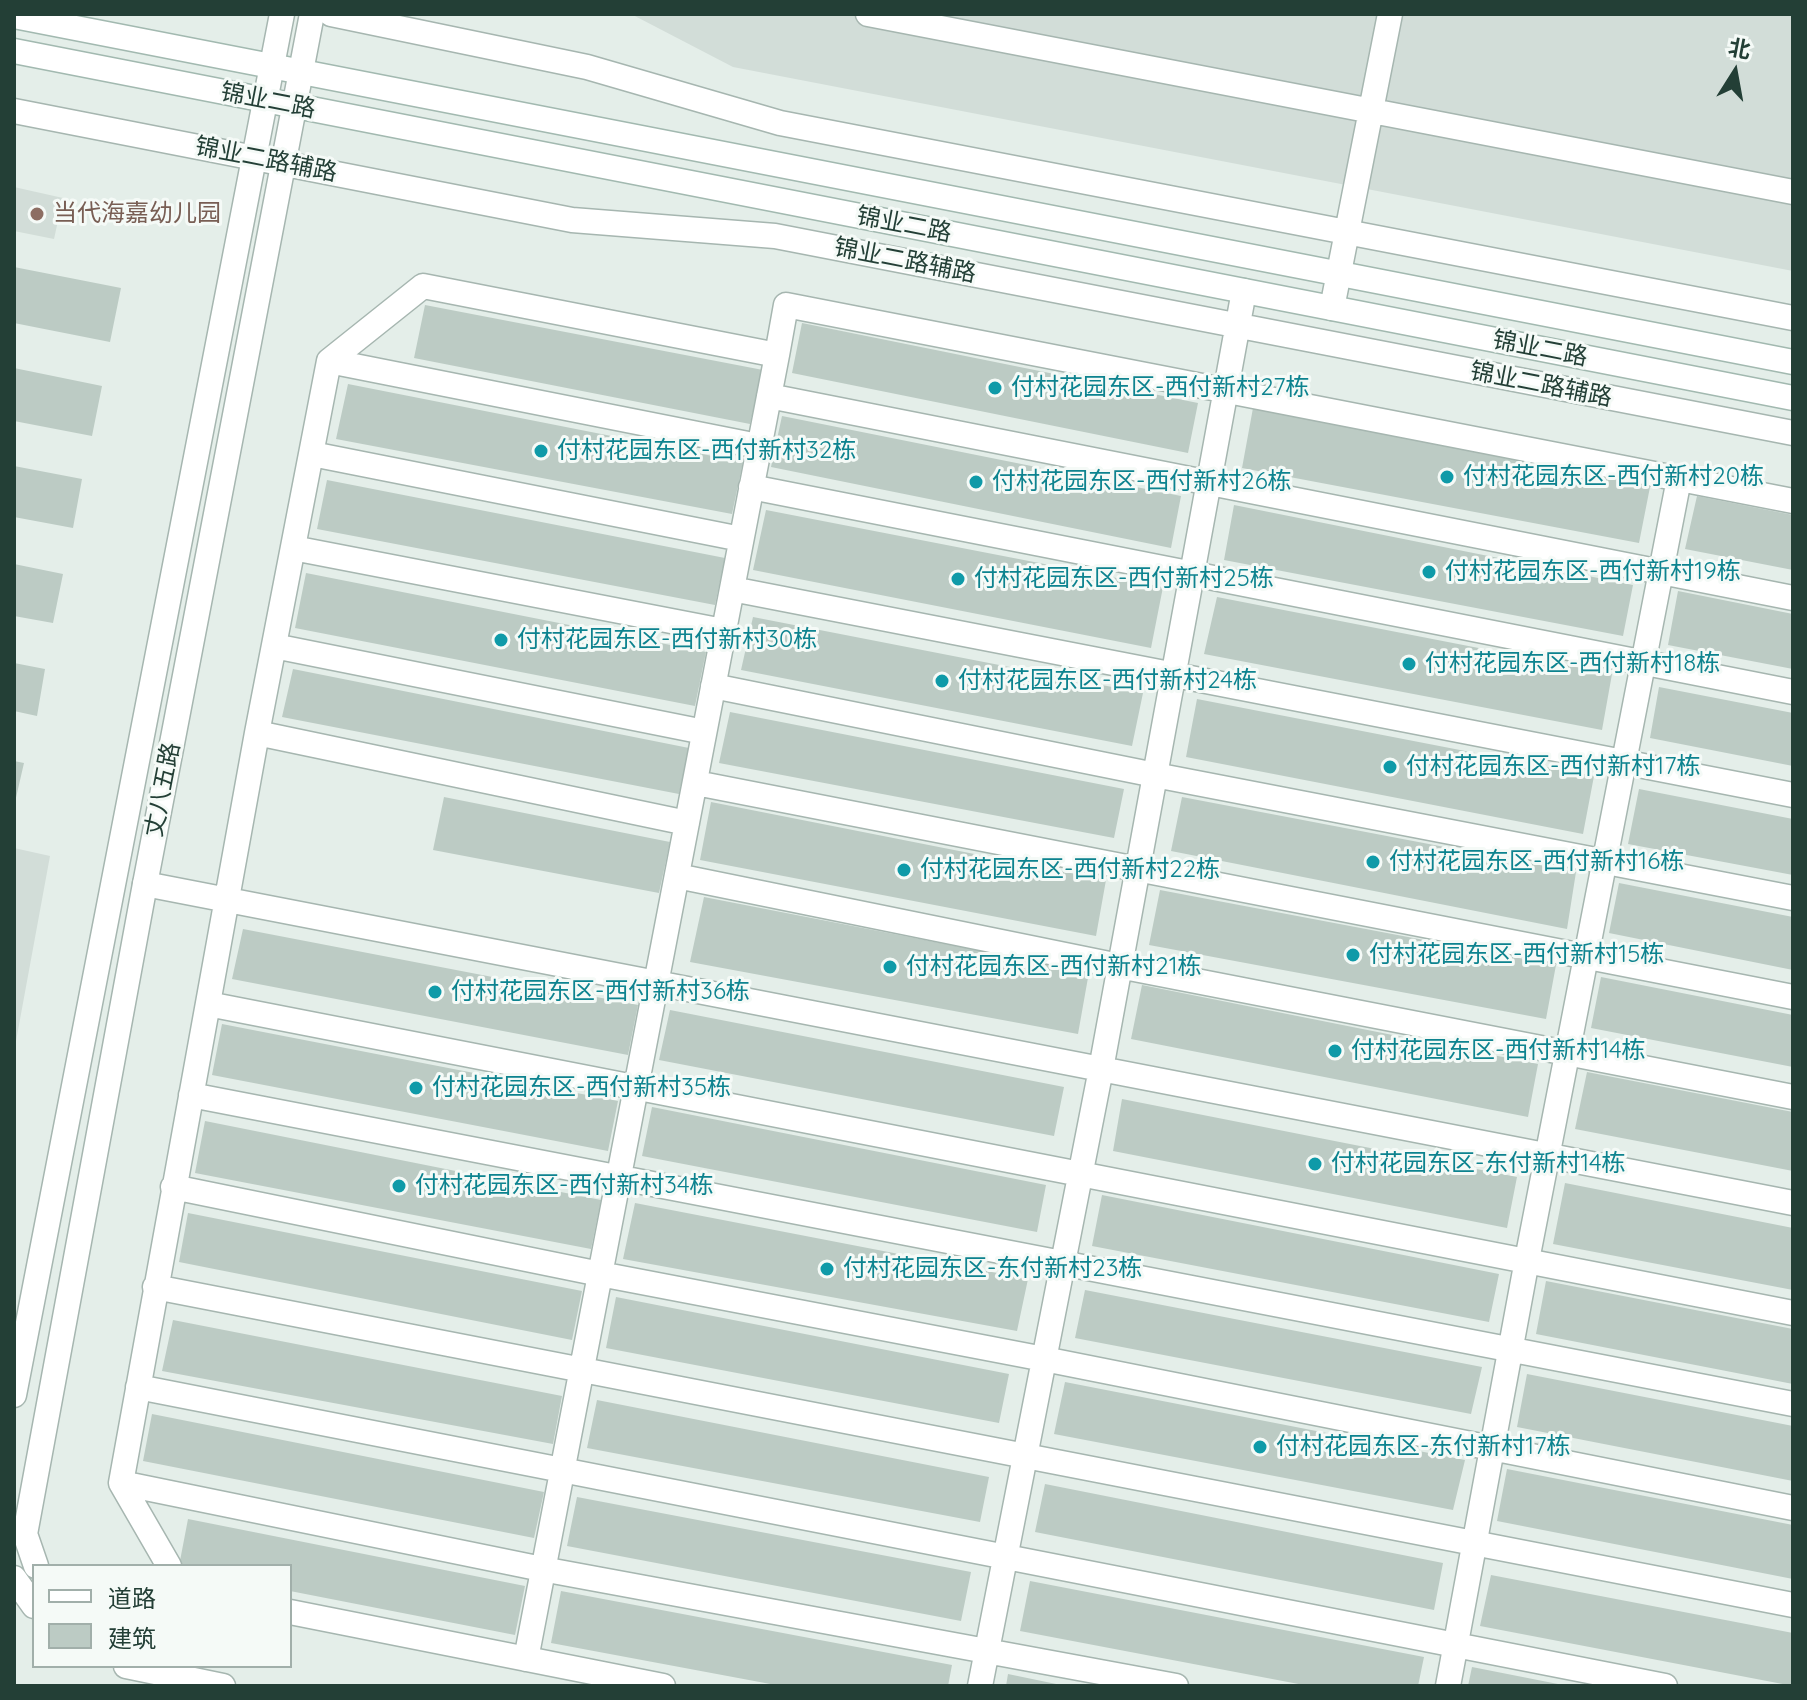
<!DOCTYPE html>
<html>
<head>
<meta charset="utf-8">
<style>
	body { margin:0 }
	#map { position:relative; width:1807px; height:1700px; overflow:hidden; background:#e4eee9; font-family:Quicksand,"Noto Sans SC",sans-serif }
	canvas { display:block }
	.frame { position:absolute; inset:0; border:16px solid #233f36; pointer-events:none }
	.legend { position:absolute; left:32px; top:1564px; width:260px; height:104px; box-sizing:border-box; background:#f5faf7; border:2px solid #a1afaa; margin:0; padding:10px 14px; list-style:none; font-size:24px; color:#233f36 }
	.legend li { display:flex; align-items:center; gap:16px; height:40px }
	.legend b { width:40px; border:2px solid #a1afaa }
	.north { position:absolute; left:1695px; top:32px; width:80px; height:80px; -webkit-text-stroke:6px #f5faf7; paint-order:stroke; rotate:11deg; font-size:22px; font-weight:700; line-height:32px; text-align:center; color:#233f36 }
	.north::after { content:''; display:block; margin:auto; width:28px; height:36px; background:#233f36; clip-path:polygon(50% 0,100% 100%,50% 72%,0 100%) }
</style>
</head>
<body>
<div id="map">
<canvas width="1807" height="1700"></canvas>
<div class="frame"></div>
<ul class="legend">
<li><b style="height:10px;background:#fff"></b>道路</li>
<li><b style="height:22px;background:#bccbc4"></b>建筑</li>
</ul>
<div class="north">北</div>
</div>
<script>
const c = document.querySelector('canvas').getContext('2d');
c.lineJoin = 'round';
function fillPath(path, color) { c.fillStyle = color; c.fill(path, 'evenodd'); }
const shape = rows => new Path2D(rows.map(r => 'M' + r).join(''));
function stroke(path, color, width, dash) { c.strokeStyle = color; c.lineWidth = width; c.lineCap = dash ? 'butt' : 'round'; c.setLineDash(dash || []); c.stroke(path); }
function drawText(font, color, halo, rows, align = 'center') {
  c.font = font + ' Quicksand,"Noto Sans SC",sans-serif'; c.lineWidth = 6; c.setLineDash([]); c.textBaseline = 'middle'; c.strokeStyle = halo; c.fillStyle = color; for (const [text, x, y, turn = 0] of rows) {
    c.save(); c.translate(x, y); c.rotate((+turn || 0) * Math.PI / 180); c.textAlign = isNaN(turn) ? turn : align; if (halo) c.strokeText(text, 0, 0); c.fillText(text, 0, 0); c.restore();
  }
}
fillPath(shape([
	[631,14,1793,14,1793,271,733,67],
	[14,187,63,198,54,239,14,231],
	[14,848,50,856,14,1052]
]), '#d2ddd8');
fillPath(shape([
	[14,267,121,288,110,342,14,323],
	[425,305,763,370,750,424,414,358],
	[802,323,1198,403,1188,453,792,373],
	[14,368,102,386,92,436,14,421],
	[348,384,743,462,732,514,336,439],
	[1253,408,1650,487,1639,543,1242,468],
	[782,416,1181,496,1171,548,771,467],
	[14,466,82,479,73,528,14,517],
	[327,480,725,558,715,605,317,529],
	[1697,496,1793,515,1793,570,1685,549],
	[1234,505,1633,585,1623,636,1224,560],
	[766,510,1163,587,1151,648,753,570],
	[14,564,63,574,53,623,14,616],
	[306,573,706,652,695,706,295,628],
	[1678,591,1793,614,1793,669,1668,645],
	[1217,597,1612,674,1602,730,1204,654],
	[753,617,1143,693,1132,746,741,670],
	[14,663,45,669,37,716,14,711],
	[293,669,689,748,679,794,282,717],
	[1659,687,1793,713,1793,766,1650,738],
	[1197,699,1594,776,1583,834,1186,757],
	[730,712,1124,789,1114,838,719,763],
	[14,761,24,763,15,802,14,802],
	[1639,789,1793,819,1793,875,1628,844],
	[444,797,670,842,659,893,433,850],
	[1182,797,1576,872,1567,929,1171,851],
	[711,802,1106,880,1096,936,700,860],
	[1619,883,1793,917,1793,970,1609,933],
	[1160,890,1556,965,1546,1019,1149,945],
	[704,897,1089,972,1078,1034,690,962],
	[243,929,638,1005,628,1055,232,979],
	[1601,977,1793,1015,1793,1067,1591,1028],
	[1142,985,1538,1064,1528,1117,1131,1039],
	[670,1010,1064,1087,1054,1136,659,1060],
	[222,1024,618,1101,608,1151,212,1075],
	[1587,1072,1793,1112,1793,1171,1575,1129],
	[1122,1099,1517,1177,1507,1228,1113,1151],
	[652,1107,1046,1185,1037,1232,642,1156],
	[205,1121,601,1200,591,1249,195,1173],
	[1565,1183,1793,1228,1793,1290,1553,1244],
	[1102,1195,1499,1274,1489,1322,1092,1246],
	[635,1203,1028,1279,1017,1331,623,1259],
	[188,1213,582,1291,572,1340,179,1262],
	[1546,1281,1793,1329,1793,1384,1536,1334],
	[1085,1290,1482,1367,1471,1414,1075,1338],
	[616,1297,1009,1374,999,1423,606,1348],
	[173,1320,562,1396,553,1444,162,1371],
	[1527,1374,1793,1426,1793,1481,1517,1427],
	[1065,1382,1465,1460,1453,1510,1054,1434],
	[597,1400,989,1477,980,1522,587,1448],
	[152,1414,544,1492,534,1538,143,1461],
	[1507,1469,1793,1525,1793,1579,1497,1521],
	[1045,1484,1443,1563,1434,1610,1035,1532],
	[577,1497,971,1572,961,1621,567,1546],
	[188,1519,525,1586,515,1635,290,1591,290,1566,179,1566],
	[1491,1575,1793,1633,1793,1686,1480,1626],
	[1030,1581,1424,1657,1418,1686,1309,1686,1020,1631],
	[561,1591,952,1665,948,1686,781,1686,551,1643],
	[1472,1667,1563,1685,1563,1686,1468,1686],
	[1008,1674,1061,1685,1061,1686,1006,1686]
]), '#bccbc4');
const minor = shape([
	[331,14,587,67,780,123,1793,318],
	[868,14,1793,192],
	[14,111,572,220,775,236,1793,433],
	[1332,308,1390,14],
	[329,361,758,446],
	[769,396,1793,598],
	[312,454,741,539],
	[751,487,1793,692],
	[293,548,723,631],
	[732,589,1793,795],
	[274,646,704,732],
	[713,686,1155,775,1793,898],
	[257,733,687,823],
	[696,783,1793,997],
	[677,876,1119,966,1793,1097],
	[145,884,1793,1203],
	[208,1004,1793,1313],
	[191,1095,1793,1404],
	[173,1187,600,1274,1044,1359,1793,1508],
	[155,1287,1793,1605],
	[138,1387,1665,1686],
	[121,1483,542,1569,1176,1686],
	[169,1566,121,1483,257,733,329,361,423,286,777,355,786,305,1793,501],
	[290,1612,663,1686],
	[526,1659,777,355],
	[980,1686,1101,1069,1244,291],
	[1448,1686,1527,1260,1679,479]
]);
const tertiary = shape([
	[14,1395,282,14],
	[36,1566,25,1534,145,884,312,14],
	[14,1578,34,1606],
	[126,1666,223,1686]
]);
const secondary = shape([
	[14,16,1793,362],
	[14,51,1793,398]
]);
stroke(minor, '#a6b6b0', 27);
stroke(tertiary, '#a6b6b0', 27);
stroke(secondary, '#a2b9b0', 27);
stroke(minor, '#fff', 24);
stroke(tertiary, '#fff', 24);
stroke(secondary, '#fff', 24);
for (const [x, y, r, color] of [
	[37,214,8,"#8d6e63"],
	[995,388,8,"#0f9aa8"],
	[541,451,8,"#0f9aa8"],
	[1447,477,8,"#0f9aa8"],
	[976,482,8,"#0f9aa8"],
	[1429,572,8,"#0f9aa8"],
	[958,579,8,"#0f9aa8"],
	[501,640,8,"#0f9aa8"],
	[1409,664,8,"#0f9aa8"],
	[942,681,8,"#0f9aa8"],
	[1390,767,8,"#0f9aa8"],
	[1373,862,8,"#0f9aa8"],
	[904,870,8,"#0f9aa8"],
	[1353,955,8,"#0f9aa8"],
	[890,967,8,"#0f9aa8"],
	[435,992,8,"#0f9aa8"],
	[1335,1051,8,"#0f9aa8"],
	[416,1088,8,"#0f9aa8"],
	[1315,1164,8,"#0f9aa8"],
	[399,1186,8,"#0f9aa8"],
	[827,1269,8,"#0f9aa8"],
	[1260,1447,8,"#0f9aa8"]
]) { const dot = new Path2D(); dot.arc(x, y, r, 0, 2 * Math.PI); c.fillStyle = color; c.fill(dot); stroke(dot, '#f5faf7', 3); }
drawText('24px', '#233f36', '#f5faf7', [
	["锦业二路",268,101,11],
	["锦业二路辅路",266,160,11],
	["锦业二路",904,225,11],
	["锦业二路辅路",905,261,11],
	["锦业二路",1540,349,11],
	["锦业二路辅路",1541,385,11],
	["丈八五路",163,790,-79]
]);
drawText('24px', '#785e54', '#f5faf7', [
	["当代海嘉幼儿园",53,214]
], 'left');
drawText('24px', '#0d838f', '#f5faf7', [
	["付村花园东区-西付新村27栋",1011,388],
	["付村花园东区-西付新村32栋",557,451],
	["付村花园东区-西付新村20栋",1463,477],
	["付村花园东区-西付新村26栋",992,482],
	["付村花园东区-西付新村19栋",1445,572],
	["付村花园东区-西付新村25栋",974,579],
	["付村花园东区-西付新村30栋",517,640],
	["付村花园东区-西付新村18栋",1425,664],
	["付村花园东区-西付新村24栋",958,681],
	["付村花园东区-西付新村17栋",1406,767],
	["付村花园东区-西付新村16栋",1389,862],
	["付村花园东区-西付新村22栋",920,870],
	["付村花园东区-西付新村15栋",1369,955],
	["付村花园东区-西付新村21栋",906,967],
	["付村花园东区-西付新村36栋",451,992],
	["付村花园东区-西付新村14栋",1351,1051],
	["付村花园东区-西付新村35栋",432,1088],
	["付村花园东区-东付新村14栋",1331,1164],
	["付村花园东区-西付新村34栋",415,1186],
	["付村花园东区-东付新村23栋",843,1269],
	["付村花园东区-东付新村17栋",1276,1447]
], 'left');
</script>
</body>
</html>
